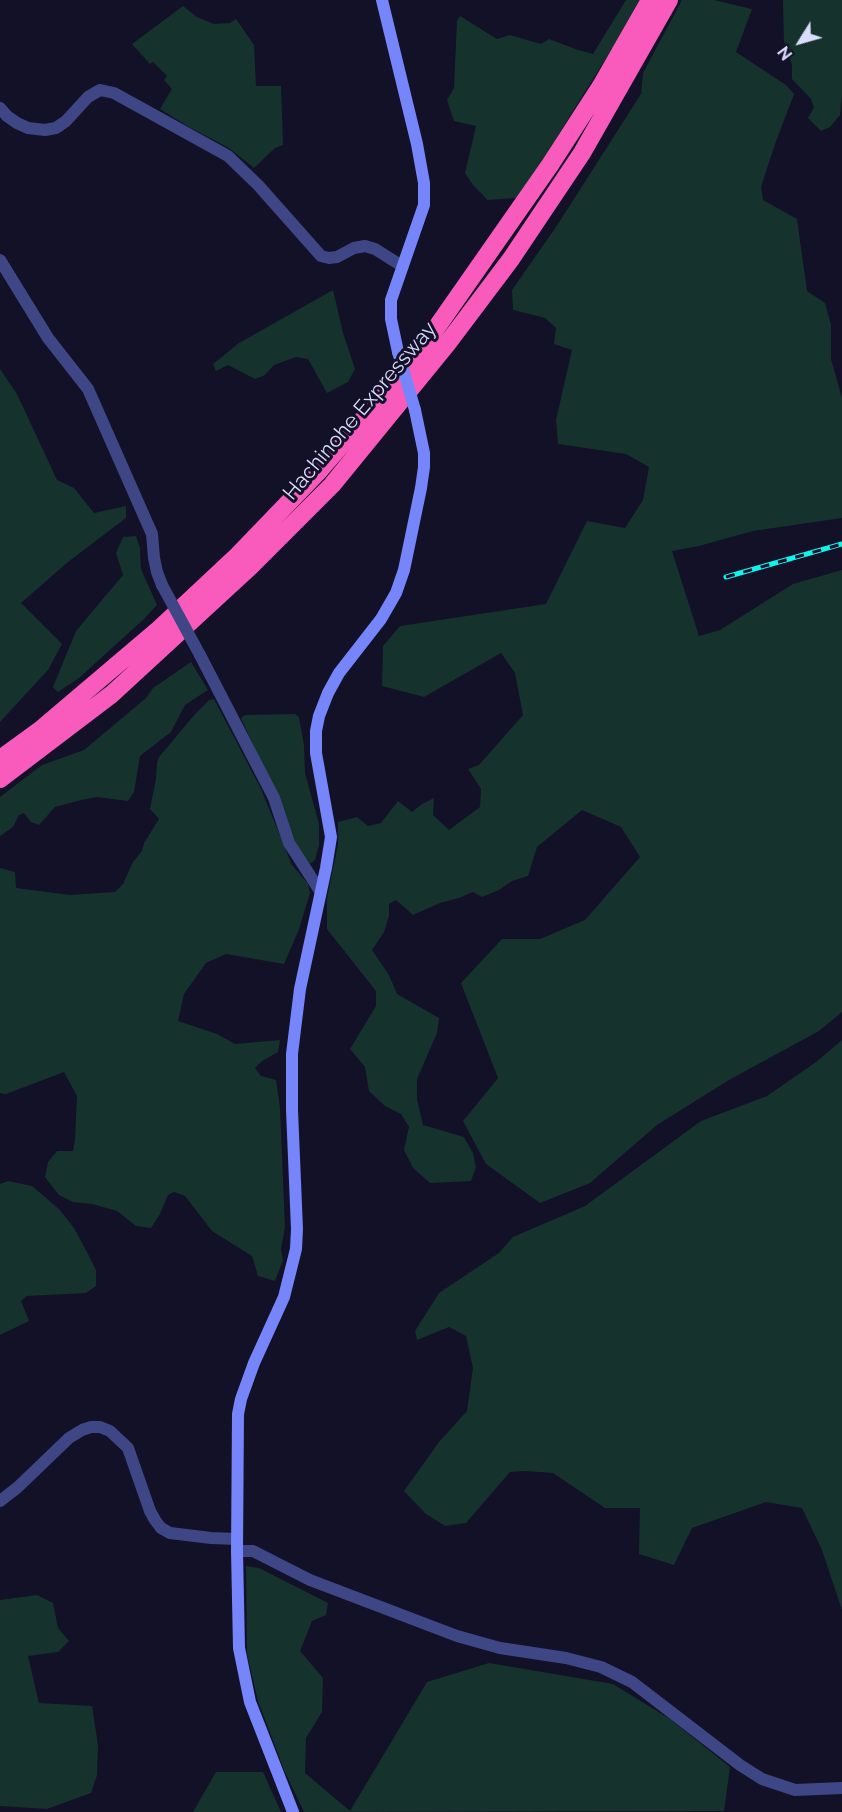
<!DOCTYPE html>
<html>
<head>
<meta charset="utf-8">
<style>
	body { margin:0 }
	#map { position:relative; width:842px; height:1812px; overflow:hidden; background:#121128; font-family:Raleway,sans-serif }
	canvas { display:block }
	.north { position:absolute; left:770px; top:12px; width:60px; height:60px; -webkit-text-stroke:4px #121128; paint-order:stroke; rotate:233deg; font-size:16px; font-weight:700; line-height:24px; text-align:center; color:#dadbfd }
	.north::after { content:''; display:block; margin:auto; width:21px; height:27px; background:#dadbfd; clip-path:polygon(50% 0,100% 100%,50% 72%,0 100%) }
</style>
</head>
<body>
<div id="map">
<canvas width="842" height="1812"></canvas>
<div class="north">N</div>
</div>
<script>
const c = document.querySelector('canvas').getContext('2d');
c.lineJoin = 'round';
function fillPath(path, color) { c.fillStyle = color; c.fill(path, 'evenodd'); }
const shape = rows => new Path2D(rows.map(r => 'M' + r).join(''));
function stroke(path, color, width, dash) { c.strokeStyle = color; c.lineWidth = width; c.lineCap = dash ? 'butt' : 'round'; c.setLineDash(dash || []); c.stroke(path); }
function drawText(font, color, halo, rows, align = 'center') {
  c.font = font + ' Raleway,sans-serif'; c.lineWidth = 6; c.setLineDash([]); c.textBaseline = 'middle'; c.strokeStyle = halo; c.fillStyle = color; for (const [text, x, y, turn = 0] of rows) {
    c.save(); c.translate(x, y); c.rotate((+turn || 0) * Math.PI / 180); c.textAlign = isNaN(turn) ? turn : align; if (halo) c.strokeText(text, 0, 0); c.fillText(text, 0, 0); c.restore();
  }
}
fillPath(shape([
	[626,0,639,0,616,42,540,164,516,198,487,200,482,194,473,185,465,173,476,126,454,121,447,100,454,88,457,21,460,16,497,39,510,35,541,44,549,39,578,50,593,54],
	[682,0,714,0,752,9,736,52,786,85,794,94,775,144,761,187,763,200,797,219,807,291,825,303,831,325,831,359,842,398,842,518,753,531,699,546,672,551,699,636,720,630,793,584,842,570,842,1012,819,1031,729,1080,657,1125,590,1183,540,1203,486,1164,463,1121,498,1078,461,983,502,939,540,939,585,920,640,857,621,827,582,810,537,847,528,876,512,881,499,890,482,897,473,892,459,898,440,903,413,915,396,900,389,904,389,916,384,932,372,950,389,975,397,994,439,1018,437,1033,417,1079,417,1099,423,1125,464,1137,473,1153,476,1167,471,1181,430,1183,413,1168,404,1150,409,1127,401,1114,385,1106,369,1091,365,1067,350,1049,376,1006,376,991,327,929,327,898,338,845,338,822,357,817,368,826,381,823,398,801,412,812,422,804,434,798,433,815,449,830,480,807,481,789,468,769,479,765,523,715,515,673,501,653,424,697,382,686,383,646,400,626,546,604,587,521,625,528,643,500,649,467,626,454,558,444,556,420,572,350,554,344,556,328,545,318,513,310,512,290,556,227,641,94,643,73],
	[783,0,842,0,842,95,840,115,830,127,821,131,808,118,814,107,811,99,792,79,792,65,784,41],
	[183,6,197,17,214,24,230,23,236,19,254,45,256,86,281,86,283,145,275,148,254,168,229,148,189,127,160,109,172,89,164,80,167,76,153,62,150,64,132,44],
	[333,290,343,333,355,369,348,382,327,393,308,359,296,357,274,365,265,375,255,379,228,365,216,371,213,364,239,343],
	[0,369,17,394,57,480,74,488,94,513,126,506,126,518,68,562,21,603,62,644,48,670,0,722],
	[136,536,140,548,141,569,157,605,144,619,79,678,58,692,53,687,76,631,123,575,116,553,123,537],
	[191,662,208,690,185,705,171,732,140,756,134,792,128,801,97,797,81,800,55,807,39,825,31,822,24,813,19,815,13,827,0,836,0,797,42,765,84,750,146,698,153,688],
	[214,699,261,789,292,865,308,884,310,893,299,929,284,964,226,954,206,963,184,994,178,1021,217,1034,235,1044,280,1040,278,1052,262,1061,255,1068,261,1076,276,1080,280,1108,285,1227,281,1249,283,1260,275,1281,258,1276,252,1256,212,1231,185,1196,174,1192,168,1195,160,1214,151,1228,136,1226,117,1211,92,1204,73,1202,59,1195,45,1177,48,1162,57,1151,73,1151,75,1139,77,1096,64,1072,6,1094,0,1093,0,868,15,872,16,888,70,895,115,892,123,884,133,862,142,851,144,843,159,819,150,809,156,779,157,763,159,757,196,713,209,700],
	[295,714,299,717,304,745,305,773,319,824,319,845,315,860,310,864,293,844,259,758,241,718,245,715],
	[842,1040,842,1610,822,1550,802,1508,766,1502,692,1528,674,1565,639,1554,640,1508,605,1508,553,1473,526,1471,510,1472,466,1523,445,1526,426,1514,404,1491,439,1442,467,1411,473,1368,466,1336,449,1327,417,1340,415,1331,439,1293,499,1253,513,1237,585,1206,701,1121,767,1096,816,1062],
	[8,1181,32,1186,59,1209,74,1228,89,1256,96,1270,96,1286,86,1293,27,1296,21,1301,29,1321,0,1335,0,1184],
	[246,1566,259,1568,328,1603,326,1615,312,1621,300,1651,323,1678,322,1712,306,1738,305,1773,350,1811,427,1682,489,1663,613,1684,670,1719,730,1767,724,1811,304,1812,284,1770,258,1701,247,1654],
	[37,1595,53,1603,58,1628,69,1641,58,1652,28,1656,39,1703,92,1706,98,1745,97,1775,91,1793,47,1809,0,1806,0,1600],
	[216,1772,263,1772,281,1812,193,1812]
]), '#15322d');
stroke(shape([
	[0,108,7,116,17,123,28,128,45,130,56,128,66,121,88,97,100,90,114,93,228,156,258,185,321,256,329,258,337,257,354,248,365,246,375,249,402,266],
	[0,260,48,338,88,389,152,534,154,558,157,572,162,585],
	[200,655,274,798,289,843,320,891],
	[0,1501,18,1487,69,1438,82,1430,91,1427,100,1427,110,1431,128,1448,150,1511,155,1520,161,1528,170,1533,211,1538,237,1539],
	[237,1551,253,1551,310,1580,457,1636,500,1648,566,1658,601,1667,632,1682,740,1765,762,1779,795,1790,842,1788]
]), '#3f4685', 12);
stroke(shape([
	[382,0,417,144,424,183,424,205,391,300,391,319,398,352],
	[293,1812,250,1702,239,1648,237,1551,238,1414,241,1399,254,1363,284,1297,296,1249,297,1229,292,1110,292,1054,300,989,326,868,331,837,316,753,316,731,319,716,328,693,339,673,381,619,396,593,404,570,421,488,424,467,424,453,415,410]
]), '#7685f9', 12);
stroke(shape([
	[0,759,40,730,159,629,238,555,317,473,380,400,432,334,550,165,601,86,650,0],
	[0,779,112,694,250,567,332,485,447,344,511,259,582,153,669,0]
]), '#f85bbc', 18);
const rail = shape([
	[726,577,842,544]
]);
stroke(rail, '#0ff4eb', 5);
stroke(rail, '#121128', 3, [9]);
stroke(shape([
	[162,585,200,655]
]), '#3f4685', 12);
stroke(shape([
	[398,352,415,410]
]), '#7685f9', 12);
drawText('21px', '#dadbfd', '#121128', [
	["Hachinohe Expressway",360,411,-50]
]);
</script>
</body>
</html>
